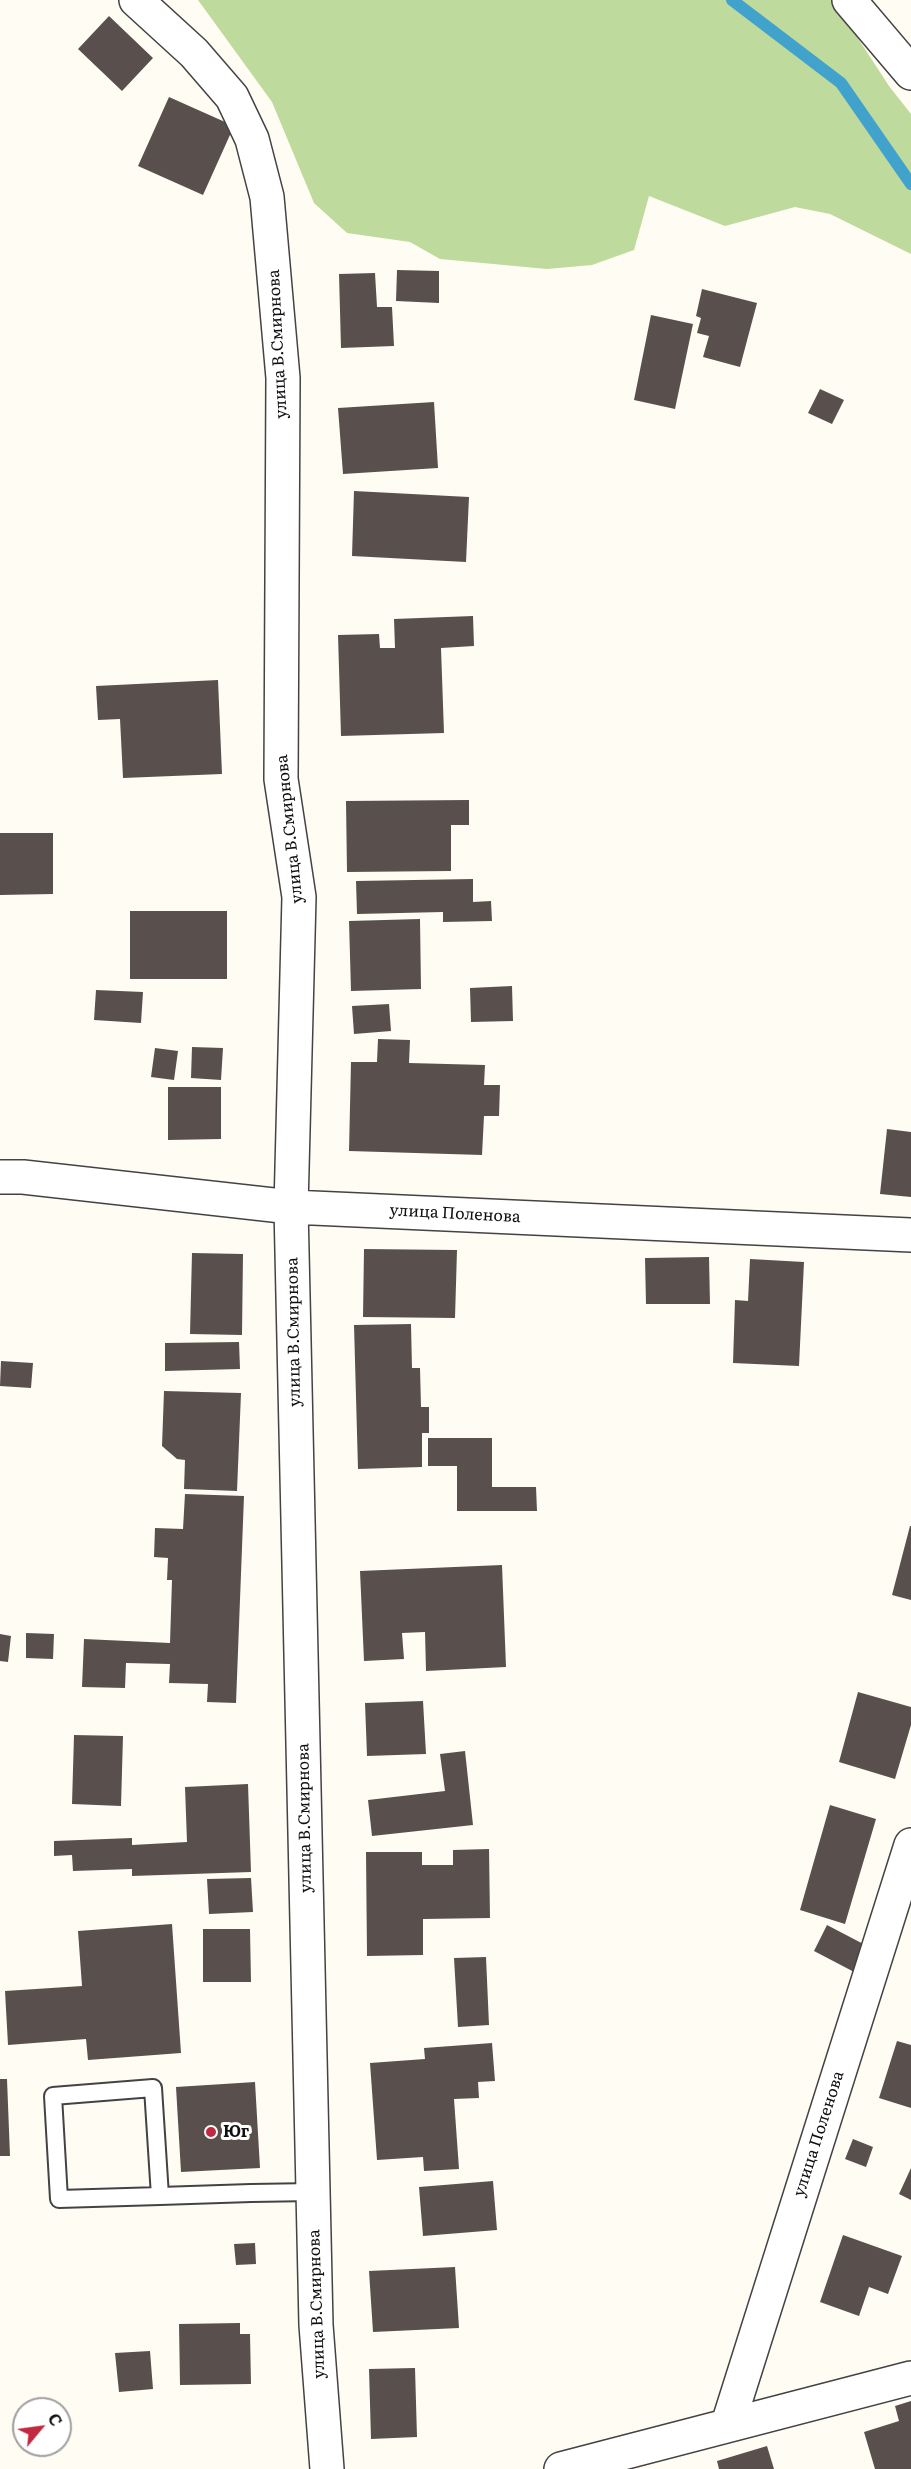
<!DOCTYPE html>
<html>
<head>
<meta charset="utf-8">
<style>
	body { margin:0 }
	#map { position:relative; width:911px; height:2469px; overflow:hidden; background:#fffcf4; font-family:Literata,serif }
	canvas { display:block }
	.north { position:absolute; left:12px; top:2397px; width:60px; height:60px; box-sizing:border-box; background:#fff; border:2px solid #9f9f9f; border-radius:50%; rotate:61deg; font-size:16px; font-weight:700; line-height:24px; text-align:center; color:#101010 }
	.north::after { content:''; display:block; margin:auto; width:21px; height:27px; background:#c0293f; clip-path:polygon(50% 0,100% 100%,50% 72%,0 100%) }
</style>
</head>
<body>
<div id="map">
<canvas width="911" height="2469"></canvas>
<div class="north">С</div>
</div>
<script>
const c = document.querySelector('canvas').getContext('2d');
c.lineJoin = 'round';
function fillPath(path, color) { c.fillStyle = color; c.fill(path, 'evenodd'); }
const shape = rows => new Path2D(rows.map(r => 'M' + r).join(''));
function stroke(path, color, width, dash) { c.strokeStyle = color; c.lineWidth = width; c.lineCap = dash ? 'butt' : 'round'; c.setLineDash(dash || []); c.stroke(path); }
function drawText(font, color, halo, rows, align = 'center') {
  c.font = font + ' Literata,serif'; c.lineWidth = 6; c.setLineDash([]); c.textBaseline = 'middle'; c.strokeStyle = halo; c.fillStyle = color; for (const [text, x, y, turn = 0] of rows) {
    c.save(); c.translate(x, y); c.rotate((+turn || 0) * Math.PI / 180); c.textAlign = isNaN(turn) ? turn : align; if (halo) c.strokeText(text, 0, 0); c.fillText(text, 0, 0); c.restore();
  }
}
fillPath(shape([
	[198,0,833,0,889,86,911,114,911,254,830,214,795,207,725,226,649,196,634,250,592,265,547,269,440,259,410,242,347,233,314,203,272,102]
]), '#bfda9d');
stroke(shape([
	[732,0,841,83,911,184]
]), '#41a2cc', 12);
fillPath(shape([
	[109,16,153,58,122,91,78,49],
	[169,97,234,126,203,195,138,166],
	[397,270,439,271,439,303,396,301],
	[375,273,377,307,392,307,394,346,341,348,339,274],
	[702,289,757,303,740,367,703,357,709,336,697,333,701,318,696,316],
	[651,315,693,324,675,409,634,400],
	[820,389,844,400,832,424,808,413],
	[434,402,438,468,343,474,338,408],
	[354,491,469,497,466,562,352,556],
	[473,616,474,646,441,648,444,733,341,736,338,635,379,634,380,648,395,648,394,619],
	[218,680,222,774,123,778,120,719,98,720,96,686],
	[469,800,469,825,451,825,451,871,347,872,346,801],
	[0,833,53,833,53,894,0,895],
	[473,879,473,902,491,901,492,921,443,922,443,912,357,914,356,881],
	[130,911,227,911,227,979,130,979],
	[420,919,421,989,351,991,349,921],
	[512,986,513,1021,471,1022,470,988],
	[96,990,143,992,141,1023,94,1020],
	[389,1004,391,1031,354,1034,352,1006],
	[378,1039,410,1040,409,1063,485,1065,484,1085,500,1085,499,1116,484,1116,482,1155,349,1151,351,1062,377,1062],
	[192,1047,223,1048,221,1080,191,1078],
	[155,1048,178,1051,174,1080,151,1077],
	[168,1087,221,1087,221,1139,168,1140],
	[887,1129,911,1132,911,1197,880,1194],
	[364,1249,457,1250,455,1318,363,1317],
	[192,1253,243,1254,242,1335,190,1334],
	[709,1257,710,1304,646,1304,645,1258],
	[750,1259,804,1262,799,1366,733,1363,735,1300,748,1301],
	[411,1324,412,1368,420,1368,421,1407,429,1407,429,1433,422,1433,422,1467,358,1469,354,1325],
	[239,1342,240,1369,165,1371,165,1343],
	[1,1361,33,1363,31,1388,0,1386],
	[164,1391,241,1393,237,1491,184,1489,185,1460,177,1459,162,1446],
	[428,1438,492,1438,492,1487,536,1487,537,1511,457,1511,457,1466,428,1466],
	[185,1494,244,1496,236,1703,207,1702,208,1684,169,1683,170,1664,126,1663,125,1688,82,1687,84,1639,170,1643,172,1580,167,1580,168,1558,154,1557,155,1528,183,1529],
	[910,1526,911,1526,911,1600,892,1595],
	[502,1565,506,1667,426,1671,425,1632,402,1633,404,1659,364,1661,360,1571],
	[26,1633,54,1634,53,1659,26,1658],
	[0,1634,11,1636,8,1662,0,1661],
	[858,1692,911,1707,911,1725,895,1779,839,1762],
	[423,1701,426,1754,367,1756,365,1703],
	[74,1735,123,1736,121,1806,72,1804],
	[465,1751,473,1825,372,1836,368,1800,445,1791,440,1754],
	[248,1784,251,1872,132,1876,132,1869,73,1871,72,1855,54,1856,54,1841,132,1838,132,1845,187,1842,185,1787],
	[830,1805,876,1819,845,1924,800,1910],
	[489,1849,490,1918,423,1919,423,1955,367,1956,366,1852,422,1852,422,1865,453,1865,453,1850],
	[251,1878,253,1912,209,1914,207,1879],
	[172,1924,181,2053,88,2060,86,2039,8,2045,5,1991,82,1986,78,1931],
	[827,1925,871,1948,858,1974,814,1951],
	[203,1929,250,1929,251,1982,203,1982],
	[486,1957,489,2025,458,2027,454,1958],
	[897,2041,911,2045,911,2108,879,2098],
	[492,2043,495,2081,478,2082,479,2098,454,2099,459,2169,424,2171,423,2157,377,2160,370,2063,425,2059,424,2048],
	[0,2079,7,2079,10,2156,0,2156],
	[255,2082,260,2168,181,2172,176,2087],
	[853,2139,873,2147,866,2167,845,2159],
	[911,2168,911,2200,899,2194],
	[493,2181,497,2230,423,2236,419,2187],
	[843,2235,902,2256,888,2294,869,2287,859,2316,820,2302],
	[255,2243,256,2264,236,2265,234,2244],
	[455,2267,459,2328,373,2332,369,2271],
	[240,2323,240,2334,250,2334,251,2384,180,2385,179,2324],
	[150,2351,153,2389,119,2392,115,2353],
	[415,2368,417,2437,371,2439,369,2369],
	[911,2401,911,2469,875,2469,864,2432,899,2421,895,2406],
	[767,2446,774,2469,719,2469,717,2461]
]), '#59504d');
const lane = shape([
	[160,2196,153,2088,53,2096,59,2199,160,2196,251,2193,313,2192]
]);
const street = shape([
	[136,0,194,53,232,97,252,139,267,197,283,378,281,779,299,897,291,1207,316,2325,327,2469],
	[849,0,911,73],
	[0,1177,23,1177,291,1207,911,1235],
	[728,2424,911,1845],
	[561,2469,911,2378]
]);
stroke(lane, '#434343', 20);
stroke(street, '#434343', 36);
stroke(lane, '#fff', 16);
stroke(street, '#fff', 33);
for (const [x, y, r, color] of [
	[211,2132,6,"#c0293f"]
]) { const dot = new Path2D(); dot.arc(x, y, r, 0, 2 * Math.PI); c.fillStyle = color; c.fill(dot); stroke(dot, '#fff', 2); }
drawText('16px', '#101010', '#fff', [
	["улица В.Смирнова",278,344,-93],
	["улица В.Смирнова",290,829,-96],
	["улица Поленова",455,1214,3],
	["улица В.Смирнова",294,1332,-91],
	["улица В.Смирнова",305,1818,-91],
	["улица Поленова",819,2134,-72],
	["улица В.Смирнова",317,2304,-92]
]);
drawText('bold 16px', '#101010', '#fff', [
	["Юг",223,2132]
], 'left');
</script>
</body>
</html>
